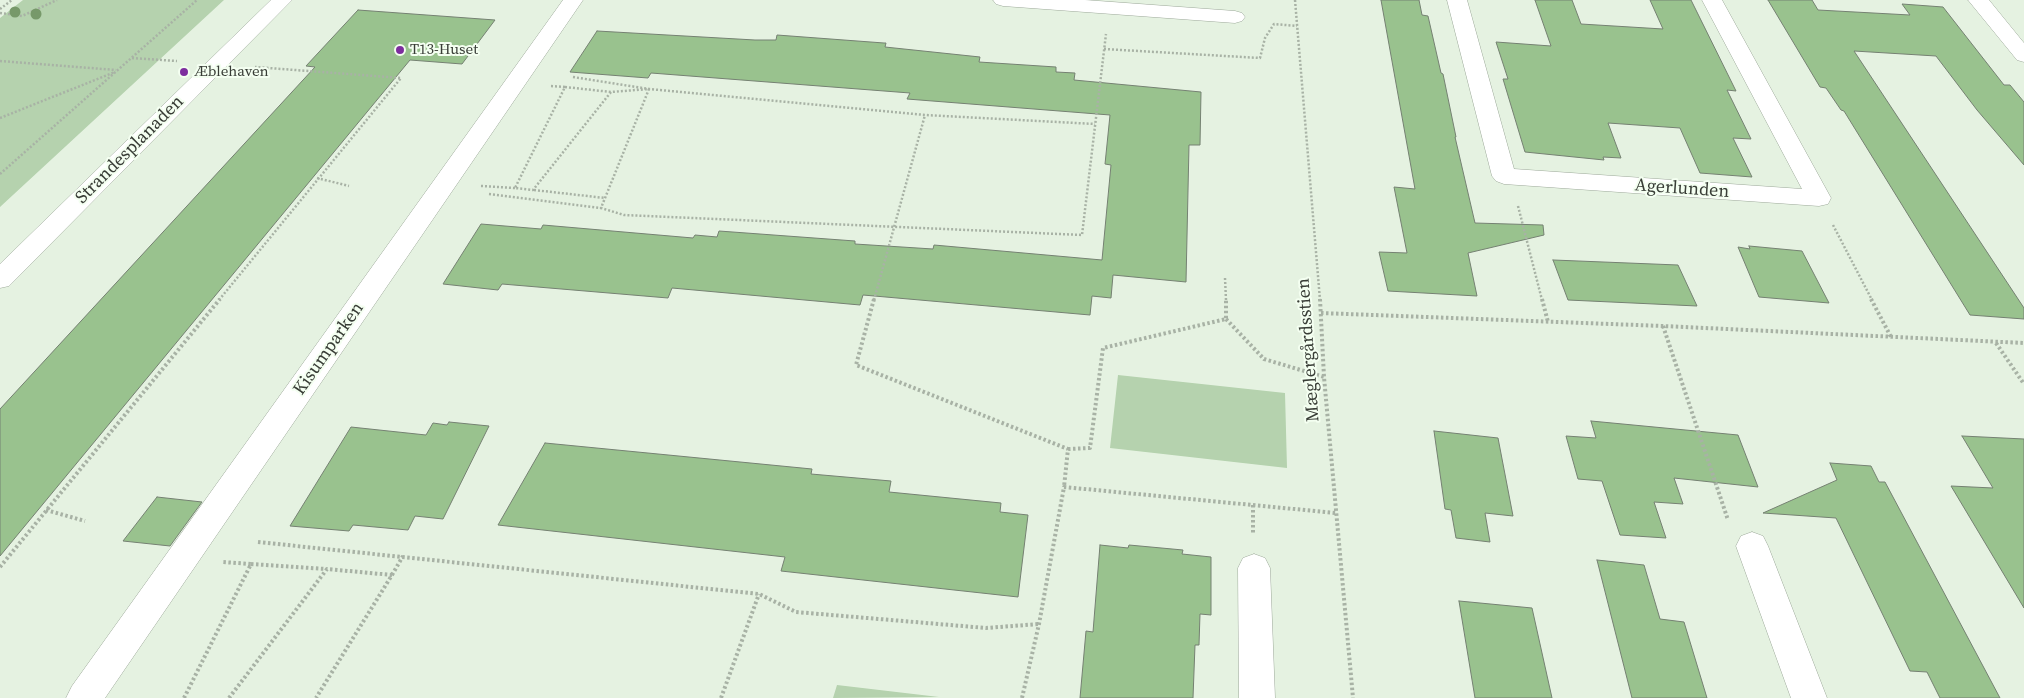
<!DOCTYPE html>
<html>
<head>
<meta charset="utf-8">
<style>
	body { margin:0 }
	canvas { display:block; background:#e5f2e1 }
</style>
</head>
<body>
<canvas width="2024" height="698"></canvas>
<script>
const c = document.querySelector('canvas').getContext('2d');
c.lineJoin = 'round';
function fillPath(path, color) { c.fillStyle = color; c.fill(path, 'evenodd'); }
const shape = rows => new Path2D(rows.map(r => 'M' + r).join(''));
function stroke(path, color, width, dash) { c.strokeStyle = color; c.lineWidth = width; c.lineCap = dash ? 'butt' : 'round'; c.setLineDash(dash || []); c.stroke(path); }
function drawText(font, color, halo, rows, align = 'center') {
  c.font = font + ' "Source Serif 4",serif'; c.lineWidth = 4; c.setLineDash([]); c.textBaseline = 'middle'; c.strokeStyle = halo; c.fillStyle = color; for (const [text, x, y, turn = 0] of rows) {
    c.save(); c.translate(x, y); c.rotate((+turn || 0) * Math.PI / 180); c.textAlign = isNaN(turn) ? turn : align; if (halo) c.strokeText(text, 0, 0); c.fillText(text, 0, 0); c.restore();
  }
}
fillPath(shape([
	[23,0,224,0,0,207,0,18],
	[1118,375,1285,393,1287,468,1110,448],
	[837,685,939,697,833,698]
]), '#b5d2ae');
const building = shape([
	[1381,0,1419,0,1422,15,1428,16,1441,73,1443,74,1456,137,1455,137,1475,223,1543,225,1544,235,1468,253,1477,296,1388,291,1379,252,1407,253,1394,187,1415,189,1381,0],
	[1535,0,1572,0,1581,24,1663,29,1650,0,1691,0,1736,91,1727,90,1751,139,1733,138,1752,177,1700,173,1680,128,1608,123,1621,158,1603,157,1604,160,1525,152,1503,79,1508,79,1496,42,1551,46,1535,0],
	[1768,0,1812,0,1818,10,1910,15,1902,4,1943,7,2004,85,2010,85,2024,102,2024,165,1977,110,1936,56,1854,51,2024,308,2024,319,1970,315,1844,111,1841,110,1826,88,1820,87,1768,0],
	[358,10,495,20,462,64,410,60,0,556,0,409,315,67,306,66,358,10],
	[597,31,755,40,776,40,777,35,884,43,886,43,885,47,980,57,979,62,1056,67,1056,72,1075,73,1074,80,1201,92,1200,145,1189,145,1186,282,1113,275,1111,298,1092,296,1090,315,863,295,860,305,672,288,668,298,502,284,498,290,443,284,481,224,541,229,543,225,693,238,695,235,717,237,719,231,855,241,855,244,933,249,934,245,1102,260,1111,165,1105,164,1110,115,907,99,910,93,651,73,648,78,570,72,597,31],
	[1749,246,1802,251,1829,303,1759,297,1738,247,1750,249,1749,246],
	[1553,260,1678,265,1697,306,1568,300,1553,260],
	[1591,421,1738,435,1758,487,1674,478,1683,504,1654,502,1666,538,1620,535,1602,481,1578,479,1566,436,1596,438,1591,421],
	[449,422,489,426,443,519,415,516,408,530,353,525,349,531,290,526,351,427,426,435,433,423,447,425,449,422],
	[1434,431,1498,438,1513,516,1485,513,1490,542,1456,538,1451,510,1445,509,1434,431],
	[1962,436,2024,439,2024,608,1951,486,1993,488,1962,436],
	[545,443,812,469,811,474,891,481,889,492,1001,503,1000,512,1028,515,1018,597,781,571,785,557,498,525,545,443],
	[1830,463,1871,466,1879,482,1885,482,2000,698,1940,698,1927,672,1910,671,1836,518,1763,513,1837,480,1830,463],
	[157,497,202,502,170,546,123,541,157,497],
	[1100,545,1128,548,1129,545,1183,550,1182,554,1211,557,1211,615,1200,614,1199,645,1195,645,1193,698,1080,698,1086,631,1093,632,1100,545],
	[1597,560,1644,565,1660,619,1684,622,1707,698,1632,698,1597,560],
	[1459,601,1532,608,1552,698,1475,698,1459,601]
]);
fillPath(building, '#99c28e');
stroke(building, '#758172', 1);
const minor = shape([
	[271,0,292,0,9,286,0,288,0,264,271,0],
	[563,0,583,0,105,698,66,698,72,686,563,0],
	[993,0,1085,0,1235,11,1242,13,1245,17,1242,21,1235,23,1003,6,996,4,993,0],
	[1447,0,1467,0,1514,169,1802,189,1702,0,1722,0,1831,198,1828,204,1819,206,1504,184,1496,181,1492,176,1447,0],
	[1968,0,1989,0,2024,43,2024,62,2017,60,1968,0],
	[1752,532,1763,536,1768,546,1827,698,1791,698,1736,546,1741,536,1752,532],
	[1254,554,1265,558,1270,568,1275,698,1239,698,1238,568,1243,558,1254,554]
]);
stroke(minor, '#9da99a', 1);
stroke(shape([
	[1295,0,1320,300],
	[0,9,12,0],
	[0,13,22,16,57,0],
	[1104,49,1260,58,1265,38,1274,24,1297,26],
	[132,58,177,61],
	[0,61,116,70],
	[573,77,649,89,925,115,1095,124],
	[551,86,565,87,515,188,533,190,611,92,649,89,601,208,624,215,1082,235,1106,34],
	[565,87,611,92],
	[0,118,115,72],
	[0,174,197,0],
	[317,178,349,186],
	[481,186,515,188],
	[534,190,605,198],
	[489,194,601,208],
	[1518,206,1542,300],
	[1833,225,1872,300],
	[1225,278,1226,300],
	[219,300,401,78,255,67],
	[874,300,925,115]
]), '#a8b2a5', 2.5, [2, 2]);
stroke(shape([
	[874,299,856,365,1068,449,1064,487],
	[1320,299,1324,377,1353,698],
	[1542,299,1548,322],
	[1871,299,1891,337],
	[1321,313,1663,326,2024,343],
	[1226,319,1264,359,1324,377],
	[1663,326,1728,520],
	[1996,343,2024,384],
	[1068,449,1090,448,1103,348,1226,319,1226,299],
	[1253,505,1253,535],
	[46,510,85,521],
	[258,542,759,594,796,612,986,628,1039,624],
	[251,564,326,569],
	[0,567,220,299],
	[392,575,403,556],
	[184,698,251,564,223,562],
	[229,698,327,569,392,575,316,698],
	[721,698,759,594],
	[1022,698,1039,624,1064,487,1336,513]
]), '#a8b2a5', 4, [2.5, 2.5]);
fillPath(minor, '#fff');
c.fillStyle = '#77996a';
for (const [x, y] of [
	[15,12],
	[36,14]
]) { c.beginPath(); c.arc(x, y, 5.5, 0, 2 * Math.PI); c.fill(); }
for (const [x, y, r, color] of [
	[400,50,5,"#7d2d9e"],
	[184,72,5,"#7d2d9e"]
]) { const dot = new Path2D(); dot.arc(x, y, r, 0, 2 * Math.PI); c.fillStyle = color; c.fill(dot); stroke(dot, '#f4fff1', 2); }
drawText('15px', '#383d36', '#f4fff1', [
	["T13-Huset",410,50],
	["Æblehaven",194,72]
], 'left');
drawText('18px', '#383d36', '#f4fff1', [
	["Strandesplanaden",130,150,-45],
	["Agerlunden",1682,189,4],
	["Kisumparken",329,349,-55],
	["Mæglergårdsstien",1309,350,-94]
]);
</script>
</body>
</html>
